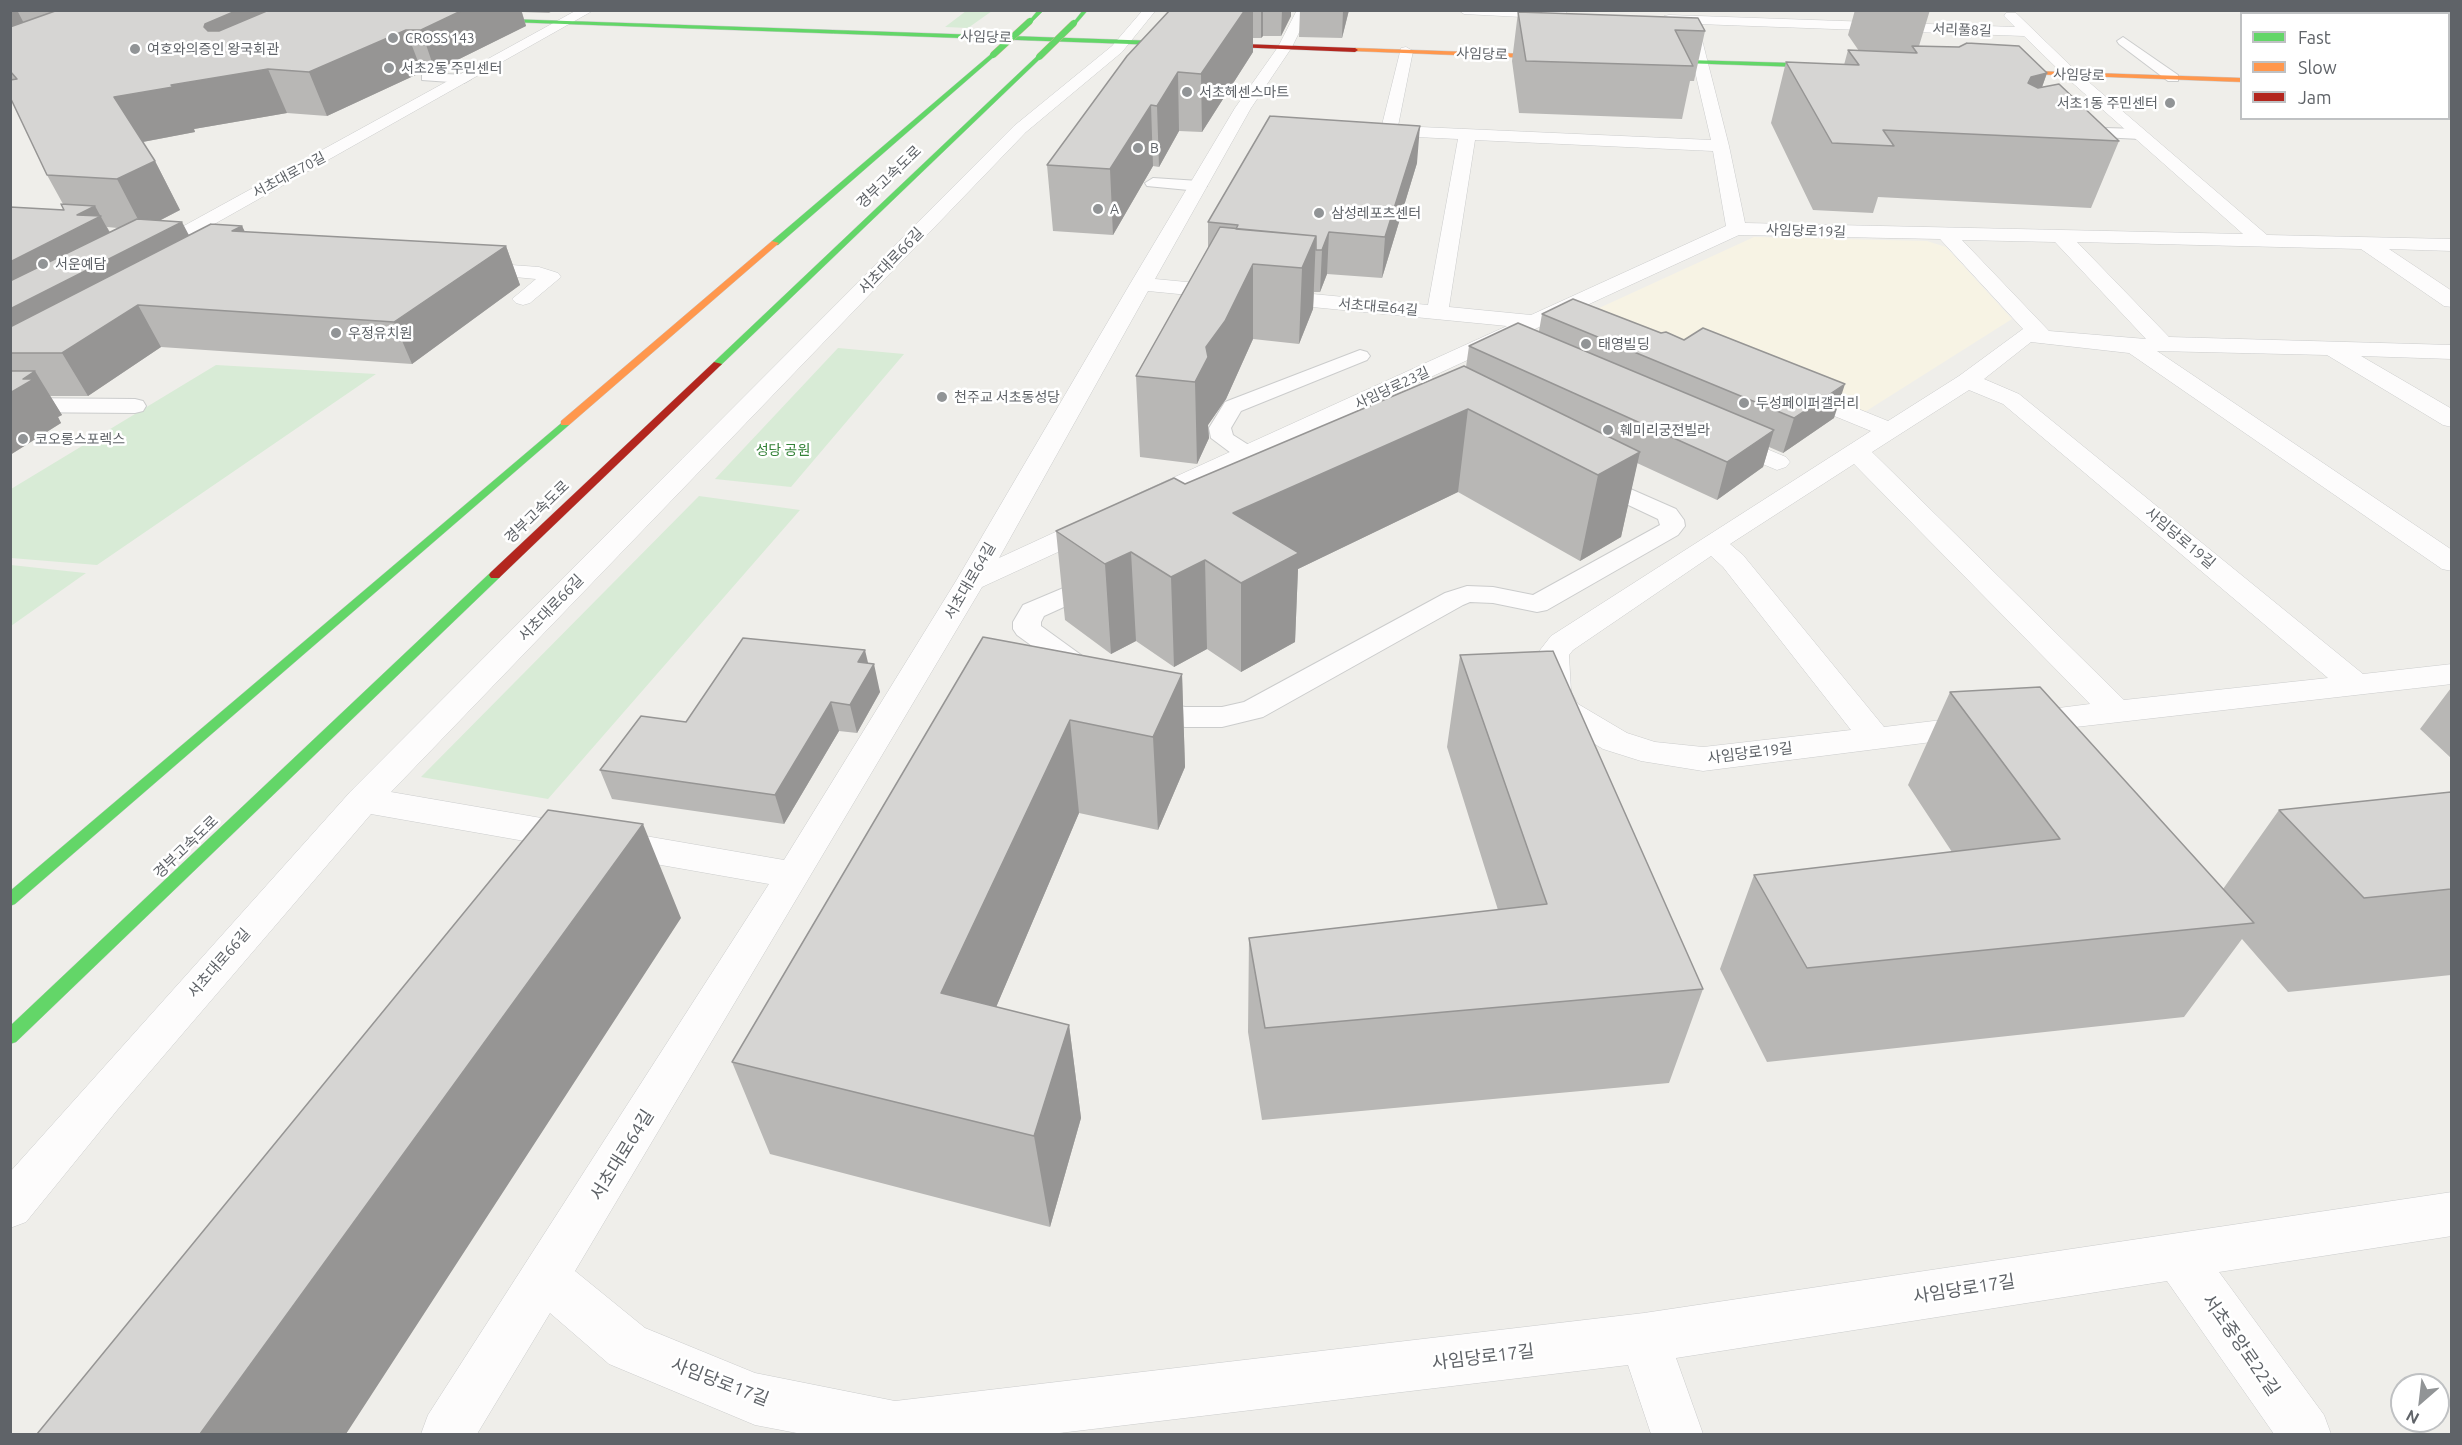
<!DOCTYPE html>
<html>
<head>
<meta charset="utf-8">
<style>
	body { margin:0 }
	#map { position:relative; width:2462px; height:1445px; overflow:hidden; background:#efeeea; font-family:Ubuntu,sans-serif }
	canvas { display:block }
	.frame { position:absolute; inset:0; border:12px solid #5f6368; pointer-events:none }
	.legend { position:absolute; left:2240px; top:12px; width:210px; height:108px; box-sizing:border-box; background:#fff; border:2px solid #bfc1c3; margin:0; padding:8px 10px; list-style:none; font-size:18px; color:#5f6368 }
	.legend li { display:flex; align-items:center; gap:12px; height:30px }
	.legend b { width:30px; border:2px solid #bfc1c3 }
	.north { position:absolute; left:2390px; top:1373px; width:60px; height:60px; box-sizing:border-box; background:#fff; border:2px solid #bfc1c3; border-radius:50%; rotate:208deg; font-size:16px; font-weight:700; line-height:24px; text-align:center; color:#5f6368 }
	.north::after { content:''; display:block; margin:auto; width:21px; height:27px; background:#919496; clip-path:polygon(50% 0,100% 100%,50% 72%,0 100%) }
</style>
</head>
<body>
<div id="map">
<canvas width="2462" height="1445"></canvas>
<div class="frame"></div>
<ul class="legend">
<li><b style="height:8px;background:#63d668"></b>Fast</li>
<li><b style="height:8px;background:#ff974d"></b>Slow</li>
<li><b style="height:8px;background:#b3261e"></b>Jam</li>
</ul>
<div class="north">N</div>
</div>
<script>
const c = document.querySelector('canvas').getContext('2d');
c.lineJoin = 'round';
function fillPath(path, color) { c.fillStyle = color; c.fill(path, 'evenodd'); }
const shape = rows => new Path2D(rows.map(r => 'M' + r).join(''));
function stroke(path, color, width, dash) { c.strokeStyle = color; c.lineWidth = width; c.lineCap = dash ? 'butt' : 'round'; c.setLineDash(dash || []); c.stroke(path); }
function drawText(font, color, halo, rows, align = 'center') {
  c.font = font + ' Ubuntu,"Noto Sans KR",sans-serif'; c.lineWidth = 5; c.setLineDash([]); c.textBaseline = 'middle'; c.strokeStyle = halo; c.fillStyle = color; for (const [text, x, y, turn = 0] of rows) {
    c.save(); c.translate(x, y); c.rotate((+turn || 0) * Math.PI / 180); c.textAlign = isNaN(turn) ? turn : align; if (halo) c.strokeText(text, 0, 0); c.fillText(text, 0, 0); c.restore();
  }
}
fillPath(shape([
	[1754,237,1927,241,1946,247,2012,319,1860,415,1573,320]
]), '#f7f3e4');
fillPath(shape([
	[966,11,992,11,968,28,945,27],
	[838,348,904,354,791,487,715,479],
	[216,365,376,374,97,565,11,558,11,489],
	[699,496,800,510,548,799,421,777],
	[11,565,85,573,86,573,11,626]
]), '#d8ebd6');
const lane = shape([
	[2123,37,2178,75,2178,81,2168,81,2119,44,2117,41,2123,37],
	[427,73,464,75,471,79,464,83,422,80,422,74,427,73],
	[2068,127,2140,129,2148,134,2140,139,2063,135,2060,132,2068,127],
	[1153,178,1199,181,1207,186,1199,191,1147,186,1145,183,1153,178],
	[1360,350,1367,352,1370,356,1367,360,1241,411,1231,428,1233,435,1255,449,1259,454,1255,459,1239,459,1211,438,1209,428,1225,402,1360,350],
	[10,398,135,399,143,401,146,406,143,411,135,413,10,412,10,398],
	[1594,473,1676,509,1684,520,1685,526,1678,535,1547,610,1537,612,1493,603,1470,602,1463,605,1263,717,1222,727,1185,727,1135,715,1130,708,1135,701,1145,698,1185,707,1222,707,1244,702,1445,593,1467,586,1493,587,1533,595,1660,525,1658,519,1586,485,1582,480,1586,475,1594,473],
	[1099,573,1108,575,1112,581,1108,587,1044,616,1041,622,1041,626,1099,668,1103,674,1099,680,1089,683,1079,680,1017,635,1013,629,1013,622,1023,605,1099,573]
]);
const street = shape([
	[577,10,594,10,154,258,140,258,137,254,140,250,577,10],
	[1143,10,1156,10,1122,52,1026,132,391,792,784,860,956,581,1130,284,1235,108,1278,47,1297,10,1310,10,1292,47,1251,108,1155,279,1428,305,1458,139,1375,135,1367,130,1369,127,1382,125,1401,48,1406,47,1413,51,1398,126,1711,140,1684,24,1664,22,1664,16,1669,15,2015,27,2004,16,2006,13,2016,13,2077,72,2267,235,2452,239,2452,251,2389,249,2452,291,2452,307,2444,306,2361,249,2077,242,2169,337,2452,345,2452,359,2361,356,2452,409,2452,427,2443,425,2327,355,2157,351,2452,550,2452,571,2442,569,2129,353,2031,342,1984,379,2019,394,2363,674,2452,664,2452,684,2023,733,2011,730,2007,722,2011,714,2090,704,1854,464,1730,544,1743,555,1884,727,1975,716,1987,719,1992,727,1987,735,1703,771,1641,761,1603,749,1553,719,1539,692,1537,654,1551,636,1871,431,1788,397,1784,392,1788,387,1804,387,1888,421,1959,376,2023,329,1940,239,1739,235,1142,510,1133,508,1129,502,1133,496,1507,326,1148,291,999,558,1088,517,1098,515,1108,517,1112,523,1108,529,982,587,575,1271,645,1328,755,1373,895,1401,1644,1313,2452,1192,2452,1236,2219,1272,2324,1415,2331,1434,2274,1434,2167,1281,1676,1358,1703,1434,1651,1434,1628,1365,1051,1434,802,1434,755,1425,609,1364,550,1313,477,1434,421,1434,428,1415,769,884,371,814,118,1109,26,1222,10,1228,10,1172,351,791,1014,126,1112,46,1143,10],
	[1698,24,2024,36,2067,78,2243,234,1745,223,1729,146,1698,24],
	[1475,140,1713,151,1726,226,1531,315,1449,307,1475,140],
	[1962,240,2055,242,2146,339,2049,331,1962,240],
	[1969,390,2003,404,2328,678,2124,700,1872,452,1969,390],
	[1711,556,1723,567,1851,730,1703,747,1655,742,1627,733,1578,704,1571,692,1569,655,1573,650,1711,556],
	[1458,10,1551,10,1566,12,1568,15,1561,19,1464,14,1458,10],
	[2271,10,2331,10,2335,14,2271,14,2271,10],
	[2448,64,2452,64,2452,74,2448,74,2448,64],
	[2448,107,2452,108,2452,118,2448,117,2448,107],
	[469,262,539,267,558,273,561,277,530,303,523,305,516,303,512,299,536,279,462,272,459,268,462,264,469,262],
	[1726,432,1786,457,1790,462,1786,467,1777,470,1717,445,1713,440,1717,435,1726,432]
]);
const fast = shape([
	[1038,10,1044,10,1032,22,1028,22,1038,10],
	[1083,10,1088,10,1076,24,1072,24,1083,10],
	[478,18,1187,42,1190,44,1187,46,480,21,478,18],
	[991,54,996,55,778,245,772,245,772,241,991,54],
	[1037,56,1042,57,720,366,714,366,714,362,1037,56],
	[1651,59,1829,64,1832,66,1829,68,1653,62,1651,59],
	[2448,84,2452,85,2452,89,2448,88,2448,84],
	[565,420,569,421,569,425,15,904,10,906,10,891,565,420],
	[495,571,501,575,499,578,16,1042,10,1044,10,1026,491,572,495,571]
]);
const slow = shape([
	[1355,48,1556,55,1559,57,1556,59,1353,51,1355,48],
	[2004,70,2242,78,2242,82,2002,73,2004,70],
	[772,241,779,243,569,425,561,425,561,421,772,241]
]);
const jam = shape([
	[1187,42,1355,48,1358,50,1355,52,1185,45,1187,42],
	[714,362,722,364,499,578,491,578,489,575,491,572,714,362]
]);
stroke(lane, '#cbcccc', 2);
stroke(street, '#cbcccc', 1);
stroke(fast, '#cacacb', 1);
stroke(slow, '#cacacb', 1);
stroke(jam, '#cacacb', 1);
fillPath(lane, '#fdfcfc');
fillPath(street, '#fdfcfc');
fillPath(fast, '#63d668');
fillPath(slow, '#ff974d');
fillPath(jam, '#b3261e');
const fastBridge = shape([
	[993,55,1030,21],
	[1039,57,1074,23]
]);
stroke(fastBridge, '#c8b996', 7, []);
stroke(fastBridge, '#63d668', 6);
fillPath(shape([
	[10,10,554,10,549,13,522,12,526,26,435,71,422,72,327,116,287,113,194,129,195,132,143,142,155,161,180,210,161,220,189,235,242,226,245,232,506,246,520,285,412,364,161,347,88,396,50,396,62,415,58,417,61,423,10,455,10,207,64,210,63,204,47,175,10,97],
	[107,227,118,228,110,232],
	[1170,10,1291,10,1291,16,1281,36,1263,36,1261,38,1253,38,1253,52,1202,132,1179,131,1159,167,1153,166,1113,235,1053,231,1047,165],
	[1300,10,1349,10,1342,38,1299,37],
	[1855,10,1930,10,1919,46,2047,73,2042,87,2119,141,2091,208,1878,197,1873,213,1813,210,1771,123,1786,62,1844,65,1848,50,1859,51,1848,35],
	[1518,12,1705,31,1694,81,1690,81,1682,119,1519,113,1512,61],
	[1417,163,1382,278,1327,274,1320,292,1314,292,1313,309,1299,344,1253,339,1226,399,1208,425,1209,438,1197,464,1140,457,1136,376,1208,248,1208,222],
	[1542,314,1834,418,1783,453,1769,447,1763,467,1717,500,1637,463,1621,537,1580,561,1458,492,1298,569,1295,642,1241,672,1207,649,1174,667,1136,641,1111,654,1065,620,1056,531,1185,484,1466,367,1469,346,1539,331],
	[983,637,1182,674,1185,767,1158,830,1079,813,996,1007,1069,1025,1081,1118,1050,1227,770,1154,732,1062],
	[1460,655,1703,989,1669,1083,1262,1120,1248,1032,1249,938,1498,910,1447,747],
	[868,663,880,692,857,733,839,731,784,824,612,799,600,770],
	[2451,688,2451,758,2420,729],
	[1950,692,2223,889,2279,810,2451,792,2451,975,2288,992,2242,939,2184,1017,1767,1062,1720,969,1754,875,1952,852,1908,785]
]), '#b8b7b5');
fillPath(shape([
	[10,10,17,10,29,33,10,39],
	[238,10,323,10,223,68,204,27,205,24],
	[463,10,521,10,526,26,435,71,421,30],
	[1245,10,1253,10,1253,52,1202,132,1201,74],
	[1261,10,1263,10,1263,36,1261,38],
	[1282,10,1291,10,1291,16,1281,36],
	[1343,10,1349,10,1342,38],
	[406,30,422,72,327,116,309,72],
	[268,69,287,113,194,129,195,132,137,143,114,97,171,85],
	[1178,72,1179,131,1159,167,1157,106],
	[2047,73,2025,135,2009,136,2031,77],
	[1151,105,1153,166,1113,235,1110,169],
	[1420,126,1417,163,1382,278,1385,237],
	[155,161,180,210,143,229,117,179],
	[95,206,121,253,182,222,202,260,10,353,10,262,77,215],
	[242,226,261,265,232,231],
	[1329,232,1327,274,1320,292,1322,250],
	[1316,236,1313,309,1299,344,1302,268],
	[506,246,520,285,412,364,394,322],
	[1253,264,1253,339,1226,399,1208,425,1209,438,1197,464,1195,382,1206,347],
	[138,305,161,347,88,396,62,353],
	[35,371,62,415,58,417,61,423,10,455,10,393,23,379],
	[1845,384,1834,418,1783,453,1794,418],
	[1468,409,1458,492,1298,569,1295,642,1241,672,1241,583,1233,513],
	[1774,430,1763,467,1717,500,1727,462],
	[1640,452,1621,537,1580,561,1598,475],
	[1131,552,1136,641,1111,654,1105,564],
	[1205,560,1207,649,1174,667,1171,577],
	[865,650,870,671,874,664,880,692,857,733,850,705,858,662],
	[1182,674,1185,767,1158,830,1153,737],
	[831,702,839,731,784,824,775,795],
	[1070,720,1079,813,962,1087,941,993],
	[643,824,681,918,346,1434,200,1434],
	[1069,1025,1081,1118,1050,1227,1034,1136]
]), '#969594');
const building = shape([
	[58,10,238,10,205,24,204,27,208,31,219,31,269,10,463,10,421,30,406,30,309,72,268,69,171,85,173,87,114,97,155,161,117,179,47,175,10,97,10,80,17,79,10,71,10,27,58,10],
	[1170,10,1245,10,1201,74,1178,72,1157,106,1151,105,1110,169,1047,165,1127,56,1170,10],
	[1518,12,1698,18,1705,31,1675,30,1693,66,1526,61,1518,12],
	[1967,43,2019,46,2047,73,2031,77,2028,83,2038,88,2059,84,2119,141,1883,130,1894,146,1832,143,1786,62,1859,65,1848,50,1917,53,1912,46,1959,47,1967,43],
	[1270,116,1420,126,1385,237,1329,232,1322,250,1316,250,1316,236,1236,229,1238,225,1208,222,1270,116],
	[61,204,95,206,77,215,101,216,10,262,10,207,64,210,61,204],
	[137,219,182,222,10,309,10,281,137,219],
	[211,224,242,226,232,231,506,246,394,322,138,305,62,353,10,353,10,327,211,224],
	[1220,227,1316,236,1302,268,1253,264,1225,321,1206,347,1208,357,1195,382,1136,376,1220,227],
	[1573,299,1661,333,1666,332,1684,340,1703,328,1845,384,1794,418,1542,314,1573,299],
	[1518,323,1774,430,1727,462,1469,346,1518,323],
	[1464,366,1640,452,1598,475,1468,409,1233,513,1299,553,1241,583,1205,560,1171,577,1131,552,1105,564,1056,531,1174,478,1185,484,1464,366],
	[10,371,35,371,23,379,34,379,10,393,10,371],
	[983,637,1182,674,1153,737,1070,720,941,993,1069,1025,1034,1136,732,1062,983,637],
	[743,638,865,650,858,662,874,664,850,705,831,702,775,795,600,770,641,716,686,722,743,638],
	[1553,651,1703,989,1265,1028,1249,938,1547,904,1460,655,1553,651],
	[2040,687,2254,923,1807,968,1754,875,2060,839,1950,692,2040,687],
	[2451,792,2451,889,2364,898,2279,810,2451,792],
	[548,810,643,824,200,1434,37,1434,548,810]
]);
fillPath(building, '#d6d5d3');
stroke(building, '#969594', 1.5);
for (const [x, y, r, color] of [
	[393,38,6,"#919496"],
	[135,49,6,"#919496"],
	[389,68,6,"#919496"],
	[1187,92,6,"#919496"],
	[2170,103,6,"#919496"],
	[1138,148,6,"#919496"],
	[1098,209,6,"#919496"],
	[1319,213,6,"#919496"],
	[43,264,6,"#919496"],
	[336,333,6,"#919496"],
	[1586,344,6,"#919496"],
	[942,397,6,"#919496"],
	[1744,403,6,"#919496"],
	[1608,430,6,"#919496"],
	[23,439,6,"#919496"]
]) { const dot = new Path2D(); dot.arc(x, y, r, 0, 2 * Math.PI); c.fillStyle = color; c.fill(dot); stroke(dot, '#fff', 2); }
drawText('14px', '#5f6368', '#fff', [
	["서리풀8길",1962,30,2],
	["사임당로",986,37,2],
	["사임당로",1482,54,2],
	["사임당로",2079,75,2],
	["서초대로70길",289,175,-28],
	["사임당로19길",1806,231,2],
	["서초대로64길",1378,307,5],
	["사임당로23길",1392,388,-25]
]);
drawText('14px', '#5f6368', '#fff', [
	["CROSS 143",405,38],
	["여호와의증인 왕국회관",147,49],
	["서초2동 주민센터",401,68],
	["서초헤센스마트",1199,92],
	["서초1동 주민센터",2158,103,"right"],
	["B",1150,148],
	["A",1110,209],
	["삼성레포츠센터",1331,213],
	["서운예담",55,264],
	["우정유치원",348,333],
	["태영빌딩",1598,344],
	["천주교 서초동성당",954,397],
	["두성페이퍼갤러리",1756,403],
	["훼미리궁전빌라",1620,430],
	["코오롱스포렉스",35,439]
], 'left');
drawText('14px', '#348238', '#fff', [
	["성당 공원",783,450]
]);
drawText('15px', '#5f6368', '#fff', [
	["경부고속도로",889,177,-44],
	["서초대로66길",891,261,-46],
	["경부고속도로",537,512,-44],
	["사임당로19길",2180,538,40],
	["서초대로64길",970,581,-60],
	["서초대로66길",551,608,-46],
	["사임당로19길",1750,753,-7],
	["경부고속도로",186,847,-44],
	["서초대로66길",219,963,-49]
]);
drawText('18px', '#5f6368', '#fff', [
	["서초대로64길",622,1155,-58],
	["사임당로17길",1964,1289,-9],
	["서초중앙로22길",2241,1345,55],
	["사임당로17길",1483,1357,-7],
	["사임당로17길",720,1382,21]
]);
</script>
</body>
</html>
